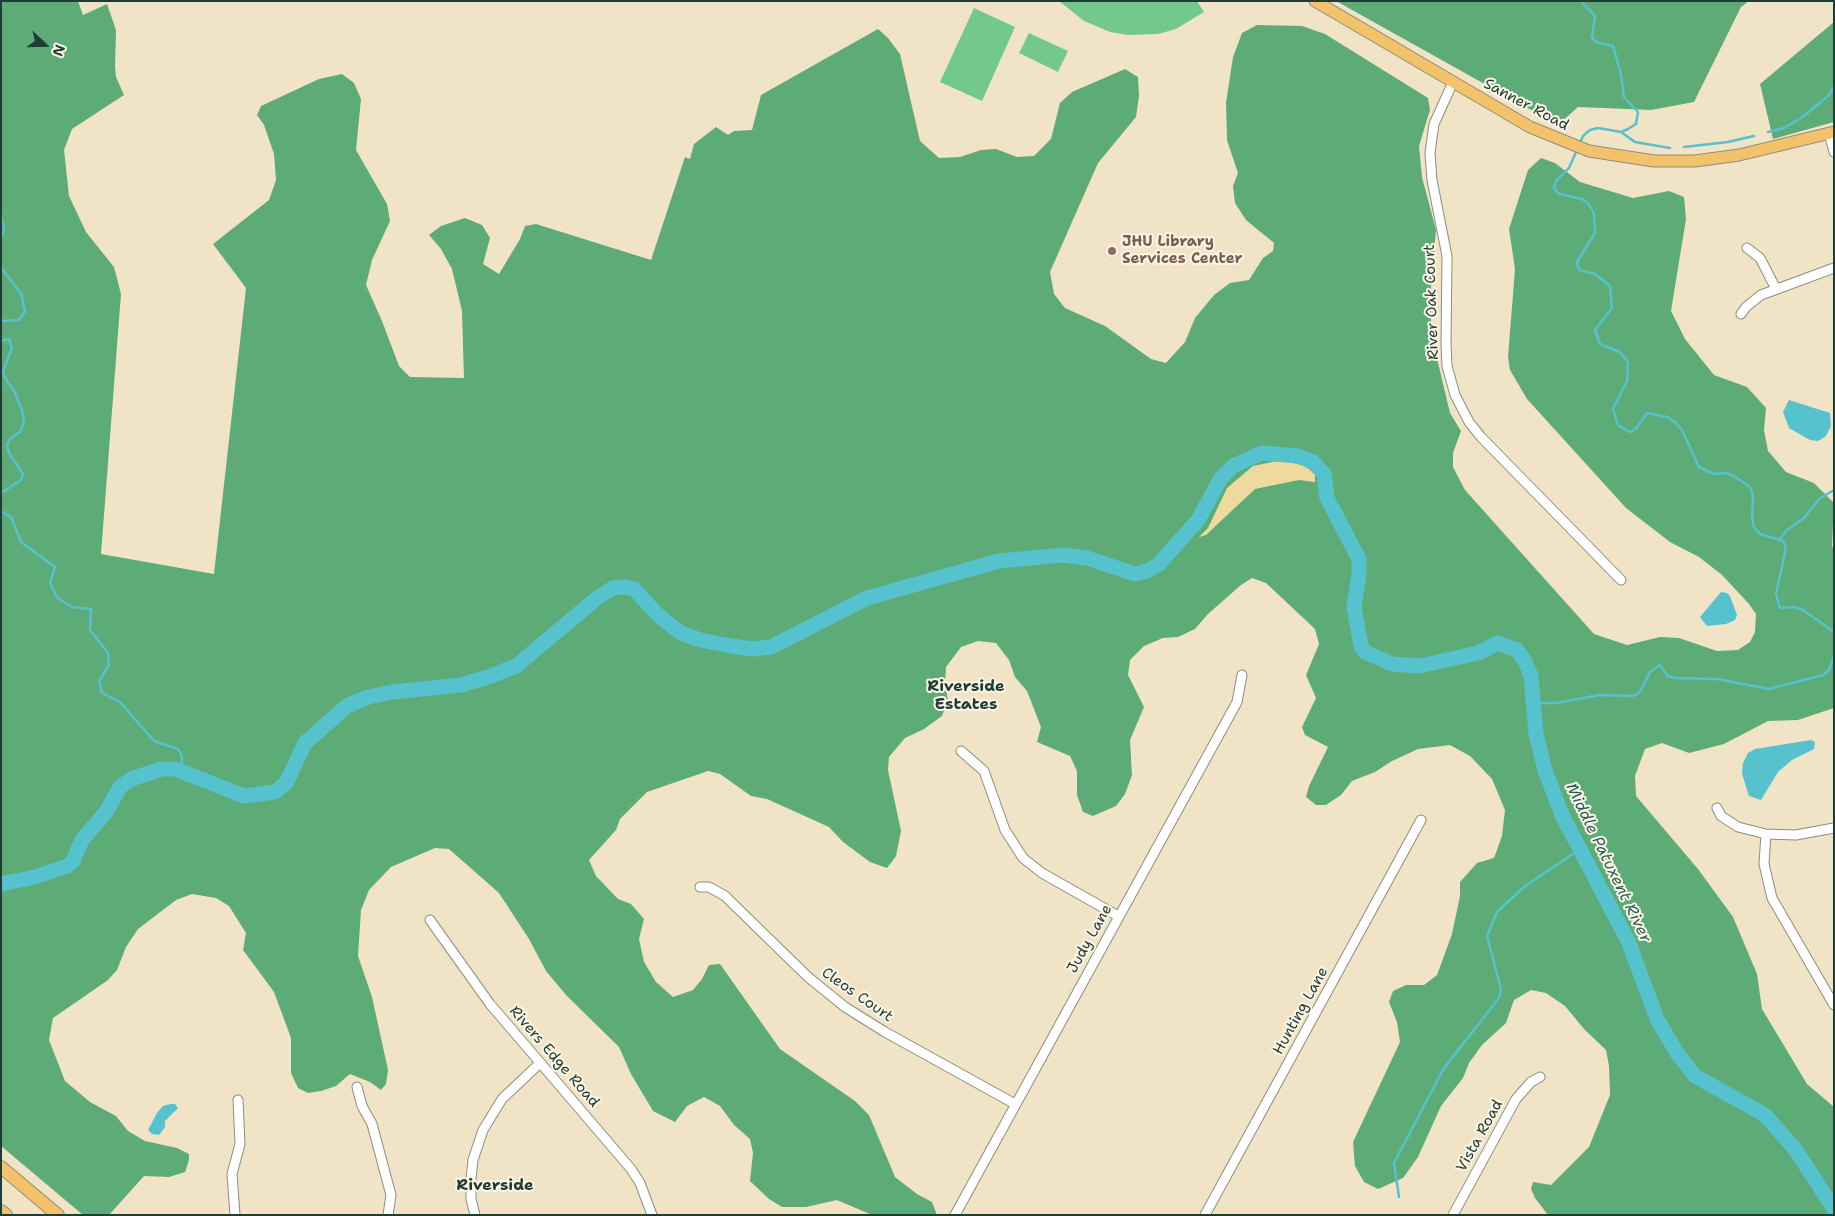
<!DOCTYPE html>
<html>
<head>
<meta charset="utf-8">
<style>
	body { margin:0 }
	#map { position:relative; width:1835px; height:1216px; overflow:hidden; background:#f1e4c6; font-family:"Shantell Sans",sans-serif }
	canvas { display:block }
	.frame { position:absolute; inset:0; border:2px solid #1f3d34; pointer-events:none }
	.north { position:absolute; left:20px; top:20px; width:50px; height:50px; -webkit-text-stroke:4px #fcf5e5; paint-order:stroke; rotate:111deg; font-size:14px; font-weight:700; line-height:20px; text-align:center; color:#1f3d34 }
	.north::after { content:''; display:block; margin:auto; width:18px; height:22px; background:#1f3d34; clip-path:polygon(50% 0,100% 100%,50% 72%,0 100%) }
</style>
</head>
<body>
<div id="map">
<canvas width="1835" height="1216"></canvas>
<div class="frame"></div>
<div class="north">N</div>
</div>
<script>
const c = document.querySelector('canvas').getContext('2d');
c.lineJoin = 'round';
function fillPath(path, color) { c.fillStyle = color; c.fill(path, 'evenodd'); }
const shape = rows => new Path2D(rows.map(r => 'M' + r).join(''));
function stroke(path, color, width, dash) { c.strokeStyle = color; c.lineWidth = width; c.lineCap = dash ? 'butt' : 'round'; c.setLineDash(dash || []); c.stroke(path); }
function drawText(font, color, halo, rows, align = 'center') {
  c.font = font + ' "Shantell Sans",sans-serif'; c.lineWidth = 4; c.setLineDash([]); c.textBaseline = 'middle'; c.strokeStyle = halo; c.fillStyle = color; for (const [text, x, y, turn = 0] of rows) {
    c.save(); c.translate(x, y); c.rotate((+turn || 0) * Math.PI / 180); c.textAlign = isNaN(turn) ? turn : align; if (halo) c.strokeText(text, 0, 0); c.fillText(text, 0, 0); c.restore();
  }
}
fillPath(shape([
	[1059,1,1197,1,1204,12,1176,29,1158,34,1128,35,1110,32,1084,21],
	[974,8,1015,27,982,101,940,82],
	[1029,33,1068,51,1058,72,1019,53]
]), '#72c88d');
fillPath(shape([
	[1,1,78,1,83,15,107,4,116,30,115,67,116,77,124,95,72,129,64,150,69,196,86,232,114,267,121,294,101,554,214,574,246,288,213,244,269,200,276,180,274,154,264,125,257,115,261,106,319,79,342,74,354,83,361,99,356,150,387,204,390,221,372,260,366,285,382,321,399,366,410,377,464,378,462,311,452,269,441,249,429,235,441,226,465,218,482,225,490,238,483,264,499,274,520,239,525,226,536,224,651,260,685,157,690,159,694,144,716,127,728,135,734,131,752,130,761,95,878,29,888,38,900,54,920,141,939,158,960,157,981,150,996,149,1017,157,1034,156,1051,139,1060,103,1072,92,1125,69,1138,77,1139,96,1136,117,1098,163,1050,272,1054,294,1065,308,1105,326,1151,359,1166,363,1185,342,1195,318,1214,295,1230,283,1249,280,1263,258,1273,251,1274,243,1246,220,1235,203,1233,186,1238,173,1227,140,1226,103,1233,57,1242,33,1257,25,1302,26,1325,34,1428,98,1430,110,1419,146,1422,177,1436,230,1431,287,1431,333,1450,413,1461,431,1453,453,1453,467,1465,490,1594,634,1627,645,1660,637,1679,638,1717,651,1738,650,1750,642,1755,632,1756,614,1749,604,1722,575,1699,557,1670,542,1626,508,1527,399,1510,370,1508,357,1515,269,1509,229,1528,170,1541,158,1555,163,1580,182,1633,198,1669,191,1684,197,1686,219,1671,311,1685,339,1714,375,1747,387,1766,408,1764,430,1768,451,1786,472,1814,483,1834,503,1832,545,1834,553,1834,708,1798,720,1768,721,1724,744,1689,753,1662,743,1645,749,1635,776,1636,796,1698,869,1733,917,1757,974,1762,1009,1807,1084,1834,1107,1834,1215,1548,1215,1535,1198,1531,1189,1533,1182,1551,1185,1589,1147,1610,1095,1609,1066,1606,1050,1584,1029,1565,1006,1546,993,1531,990,1514,1000,1506,1023,1482,1045,1469,1063,1463,1078,1441,1106,1418,1157,1403,1178,1378,1189,1364,1182,1355,1166,1353,1142,1400,1042,1397,1022,1389,1002,1393,991,1406,985,1424,985,1437,975,1452,934,1460,896,1460,882,1477,863,1494,858,1502,836,1505,810,1492,779,1470,756,1450,745,1418,749,1392,761,1375,772,1352,781,1341,795,1326,805,1316,805,1306,797,1309,786,1328,747,1305,735,1302,727,1316,698,1306,675,1319,644,1315,629,1266,583,1252,578,1241,585,1208,614,1195,629,1178,637,1163,638,1144,646,1130,660,1128,675,1144,707,1130,740,1132,775,1125,794,1116,806,1093,816,1083,812,1077,795,1077,771,1070,756,1037,742,1041,727,1027,691,1015,677,1009,660,996,643,978,641,961,647,946,667,945,685,948,700,942,716,924,729,905,738,889,757,888,770,901,831,896,856,887,868,870,862,843,842,829,827,767,799,751,796,720,774,708,771,647,792,620,819,616,830,589,860,596,876,618,899,631,904,644,919,639,939,644,962,656,982,673,997,693,990,702,979,709,965,720,964,780,1049,855,1101,869,1115,895,1177,917,1194,932,1202,937,1215,872,1215,837,1200,806,1207,782,1207,769,1199,750,1181,753,1153,750,1139,734,1125,720,1106,704,1097,687,1106,675,1122,653,1111,631,1074,619,1047,566,995,546,971,529,939,499,893,449,849,435,848,391,867,369,890,361,910,358,956,372,997,388,1070,386,1084,381,1090,370,1082,350,1074,336,1086,321,1091,308,1093,298,1088,291,1073,291,1038,274,992,243,950,246,933,229,906,216,898,192,894,176,900,138,929,126,947,117,970,108,980,53,1018,49,1040,65,1081,90,1102,116,1116,128,1131,145,1141,177,1148,189,1154,189,1160,185,1172,169,1177,144,1176,109,1215,83,1215,1,1146],
	[1336,1,1749,1,1741,7,1694,102,1651,110,1578,107,1558,125],
	[1834,22,1834,122,1773,139,1760,84]
]), '#5dac78');
fillPath(shape([
	[1282,460,1305,466,1315,474,1315,482,1299,480,1255,489,1206,535,1199,537,1208,528,1227,488,1253,466]
]), '#eeda9e');
fillPath(shape([
	[1789,400,1830,413,1831,426,1826,436,1818,441,1810,440,1789,428,1783,412],
	[1721,592,1727,593,1730,596,1737,615,1735,620,1726,624,1707,626,1700,617],
	[1811,740,1815,742,1814,749,1792,760,1778,772,1761,800,1749,796,1742,774,1743,763,1748,753,1755,749],
	[170,1104,175,1104,178,1108,165,1121,165,1127,159,1135,152,1134,148,1130,157,1113,163,1106]
]), '#55c2ce');
stroke(shape([
	[1621,132,1635,142,1670,148],
	[1768,132,1784,128,1801,118,1828,96,1834,87],
	[1580,143,1583,136,1590,130,1598,128,1621,132,1628,129,1636,124,1638,112,1624,97,1621,74,1613,46,1596,42,1592,37,1595,16,1581,1],
	[1684,147,1728,142,1754,136],
	[1577,150,1569,168,1556,181,1554,188,1559,194,1582,199,1588,203,1594,214,1595,233,1577,262,1579,270,1595,274,1610,286,1612,308,1595,330,1600,344,1620,352,1628,362,1627,381,1613,409,1618,425,1630,432,1636,429,1647,413,1667,417,1675,422,1682,430,1699,467,1714,474,1725,473,1734,476,1750,487,1753,496,1752,517,1754,527,1760,534,1783,541,1786,548,1776,594,1780,608,1794,607,1803,610,1834,632],
	[1,216,4,229,1,238],
	[1,268,21,293,25,311,19,320,1,321],
	[1,341,9,339,12,348,3,371,4,376,15,393,22,410,24,422,20,432,10,439,7,445,9,453,23,474,21,480,1,493],
	[1,511,11,517,21,542,55,567,50,583,57,598,72,607,91,609,90,630,108,653,109,665,99,681,102,693,120,702,154,741,178,749,182,756,182,771],
	[1780,539,1787,530,1804,518,1819,499,1834,490],
	[1534,703,1557,703,1599,695,1633,696,1640,692,1650,672,1660,665,1668,676,1674,678,1717,679,1769,689,1823,675,1829,670,1834,656],
	[1399,1197,1394,1163,1444,1068,1499,998,1501,989,1487,936,1497,912,1524,887,1580,849]
]), '#55c2ce', 2.5);
stroke(shape([
	[1,884,35,877,67,866,73,861,82,840,106,812,120,787,131,779,162,769,175,769,244,796,275,792,286,783,305,743,347,706,368,697,392,692,461,685,488,677,516,666,597,598,613,588,626,587,634,589,659,616,681,633,700,640,731,646,753,649,771,647,867,598,999,561,1063,555,1087,558,1135,574,1147,571,1158,565,1198,520,1221,478,1233,466,1262,453,1298,456,1313,462,1324,474,1327,498,1359,559,1359,574,1354,607,1361,646,1365,652,1392,664,1419,666,1478,653,1498,643,1517,650,1525,661,1531,676,1536,734,1545,770,1562,815,1629,943,1657,1019,1677,1053,1695,1076,1765,1115,1795,1149,1834,1209]
]), '#55c2ce', 15);
const minor = shape([
	[1453,82,1434,124,1430,153,1432,180,1447,256,1446,344,1447,366,1455,395,1469,422,1481,437,1621,580],
	[1829,133,1834,152],
	[1747,248,1760,258,1776,289],
	[1741,314,1746,307,1761,295,1834,268],
	[961,751,984,771,1005,830,1023,858,1042,873,1118,916],
	[1717,808,1721,816,1738,827,1766,834,1796,835,1834,828],
	[1766,834,1764,864,1772,898,1834,1005],
	[700,887,709,887,725,896,808,977,845,1007,885,1032,1015,1104],
	[430,920,490,1004,631,1169,640,1183,652,1215],
	[357,1087,362,1106,372,1124,391,1195,388,1215],
	[235,1215,232,1174,240,1144,238,1100],
	[475,1215,471,1199,471,1179,473,1160,483,1130,502,1099,540,1063],
	[955,1215,1237,702,1242,675],
	[1205,1215,1421,820],
	[1453,1215,1516,1099,1531,1082,1540,1077]
]);
const major = shape([
	[1315,1,1530,127,1589,151,1654,161,1695,161,1739,155,1834,132]
]);
const highway = shape([
	[1,1167,58,1215],
	[1,1211,6,1215]
]);
stroke(minor, '#88907d', 11);
stroke(major, '#88907d', 13);
stroke(highway, '#88907d', 14);
stroke(minor, '#fff', 9);
stroke(major, '#f3c26a', 11);
stroke(highway, '#f3c26a', 12);
for (const [x, y, r, color] of [
	[1112,251,5,"#8d6e63"]
]) { const dot = new Path2D(); dot.arc(x, y, r, 0, 2 * Math.PI); c.fillStyle = color; c.fill(dot); stroke(dot, '#fcf5e5', 2); }
drawText('15px', '#1f3d34', '#fcf5e5', [
	["Sanner Road",1526,105,28],
	["River Oak Court",1432,302,-92],
	["Judy Lane",1090,939,-61],
	["Cleos Court",857,995,35],
	["Hunting Lane",1301,1011,-61],
	["Rivers Edge Road",554,1057,49],
	["Vista Road",1480,1136,-61]
]);
drawText('bold 15px', '#785e54', '#fcf5e5', [
	["JHU Library",1122,242],
	["Services Center",1122,259]
], 'left');
drawText('bold 16px', '#1f3d34', '#fcf5e5', [
	["Riverside",966,687],
	["Estates",966,705],
	["Riverside",495,1186]
]);
drawText('italic 16px', '#2c5e5a', '#fcf5e5', [
	["Middle Patuxent River",1608,863,64]
]);
</script>
</body>
</html>
